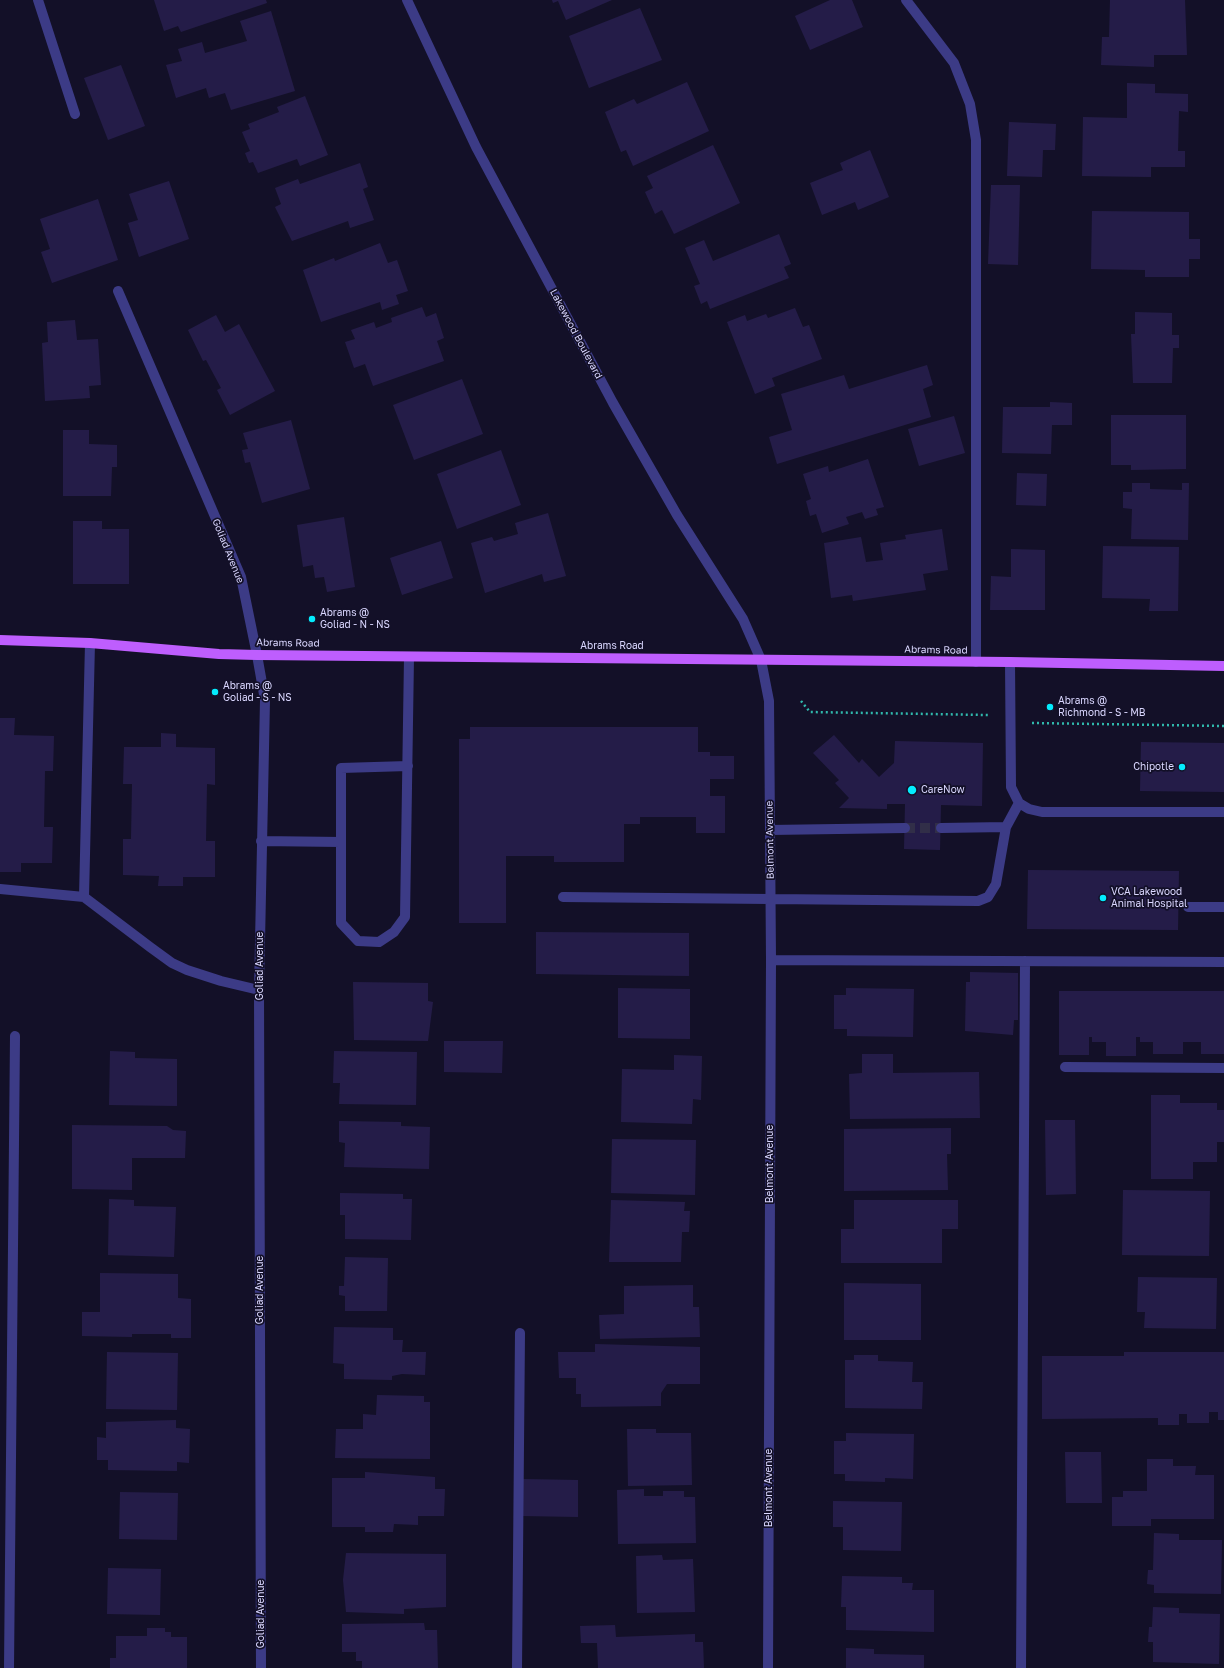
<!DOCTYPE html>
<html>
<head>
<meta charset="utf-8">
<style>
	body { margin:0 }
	canvas { display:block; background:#131028 }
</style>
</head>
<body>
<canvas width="1224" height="1668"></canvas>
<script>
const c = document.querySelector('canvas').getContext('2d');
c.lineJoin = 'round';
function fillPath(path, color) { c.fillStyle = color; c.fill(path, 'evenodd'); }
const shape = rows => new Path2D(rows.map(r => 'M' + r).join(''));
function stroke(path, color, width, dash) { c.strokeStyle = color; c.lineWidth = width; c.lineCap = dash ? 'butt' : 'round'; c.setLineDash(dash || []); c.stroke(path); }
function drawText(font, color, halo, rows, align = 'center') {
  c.font = font + ' "Golos Text",sans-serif'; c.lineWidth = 3.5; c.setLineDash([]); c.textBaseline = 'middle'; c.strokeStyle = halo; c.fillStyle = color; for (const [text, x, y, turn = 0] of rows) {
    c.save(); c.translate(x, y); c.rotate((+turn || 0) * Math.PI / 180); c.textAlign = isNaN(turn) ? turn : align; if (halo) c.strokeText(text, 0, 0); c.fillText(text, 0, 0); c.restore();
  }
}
fillPath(shape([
	[154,0,266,0,267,3,181,32,178,26,164,31],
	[552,0,612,0,566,20,558,1,553,3],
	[830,0,852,0,863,27,810,50,795,16],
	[1110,0,1185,0,1187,55,1154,55,1154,67,1101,65,1102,37,1109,37],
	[640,8,662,60,589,88,569,36],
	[271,11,295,91,231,110,225,93,209,98,206,88,176,98,166,65,182,61,178,49,202,42,205,53,247,41,240,21],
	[121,65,145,126,108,140,84,78],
	[687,82,709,131,633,166,626,150,621,152,605,112,634,99,637,104],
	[1127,83,1155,84,1155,93,1188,94,1188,112,1179,111,1178,151,1185,151,1185,167,1151,167,1151,177,1082,176,1083,117,1127,118],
	[305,96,328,155,300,166,297,159,258,173,253,162,249,163,245,153,250,151,242,132,250,129,248,124,279,112,277,107],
	[1009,122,1056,124,1055,150,1043,150,1042,177,1007,176],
	[713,145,740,203,674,234,662,210,655,214,645,192,653,188,647,176],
	[870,150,889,197,858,210,855,202,822,215,810,183,843,170,840,163],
	[360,163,368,187,363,189,374,220,350,228,348,221,292,241,275,207,281,204,275,188,298,179,300,184],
	[169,181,189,239,139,257,128,223,138,220,129,194],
	[991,185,1020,185,1018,265,988,264],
	[98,199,118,260,52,283,41,252,50,249,40,219],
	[1092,211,1189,212,1189,239,1200,239,1200,259,1189,259,1189,277,1145,277,1145,270,1091,269],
	[779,234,791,264,784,267,789,278,710,309,707,301,701,304,694,286,700,284,685,248,704,240,713,261],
	[380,243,388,263,397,260,408,291,396,295,399,304,382,310,380,302,321,322,303,270,334,258,335,261],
	[422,307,426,317,436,313,444,338,437,341,444,361,373,386,365,364,354,368,345,342,355,339,351,330,374,322,376,328,392,322,391,318],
	[795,308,803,327,809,325,822,359,772,378,775,386,755,394,727,322,745,315,747,321,766,314,768,318],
	[1135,312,1172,313,1172,335,1179,335,1179,348,1173,348,1172,383,1133,383,1131,334,1135,334],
	[216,315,225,332,239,324,275,391,230,415,217,390,221,388,206,360,203,361,188,330],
	[75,320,77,340,98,339,101,385,89,386,90,398,45,401,42,343,48,342,47,322],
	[927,365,933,385,923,389,931,417,777,464,769,437,792,430,781,394,844,375,849,389],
	[462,379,483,434,414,460,393,405],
	[1050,402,1072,403,1072,425,1052,425,1051,454,1002,453,1003,407,1050,407],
	[1111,415,1186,415,1186,469,1131,470,1131,465,1111,465],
	[954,416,965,453,919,466,908,429],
	[291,420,310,489,262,503,250,462,245,463,242,450,248,449,243,433],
	[63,430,89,430,89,444,117,445,117,467,112,467,111,496,63,496],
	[501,450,521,505,457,529,437,474],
	[868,459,884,507,876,509,878,515,865,519,862,512,846,517,849,524,822,533,816,514,810,516,806,501,811,499,803,474,828,466,829,472],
	[1017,473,1047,474,1046,506,1016,505],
	[1132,483,1150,483,1150,489,1182,490,1182,483,1189,483,1188,540,1131,539,1132,509,1123,508,1123,492,1132,492],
	[548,513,566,576,544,582,542,574,485,593,471,543,492,537,494,541,518,534,515,523],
	[344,517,355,587,327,592,324,577,315,578,313,565,303,567,297,525],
	[73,521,102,521,102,529,129,529,129,584,73,584],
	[942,529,948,570,923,574,926,590,853,601,852,595,831,598,824,543,861,537,866,562,883,560,880,543,906,539,905,535],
	[441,541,453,578,402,595,390,558],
	[1103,546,1179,547,1178,611,1149,611,1150,599,1102,598],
	[1011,549,1045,550,1045,610,990,610,991,576,1011,577],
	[0,718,15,718,14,735,54,736,53,771,45,771,44,827,53,827,52,863,21,863,21,872,0,872],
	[470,727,698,727,698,752,710,752,710,756,734,756,734,779,710,779,710,796,725,796,725,833,696,833,696,817,640,817,640,824,624,824,624,862,554,862,554,856,506,856,506,923,459,923,459,739,470,739],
	[161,733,176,734,176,747,215,748,215,785,207,784,206,841,215,841,215,877,183,877,183,886,158,886,159,876,123,875,123,839,131,839,132,784,123,784,124,747,161,747],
	[834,735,859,763,862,759,879,777,894,763,895,741,983,743,982,806,941,805,940,850,904,849,905,804,887,804,887,809,839,808,849,798,835,783,839,780,813,753],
	[1141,742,1224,743,1224,792,1140,791],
	[1028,870,1179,871,1178,930,1027,929],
	[536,932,689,933,689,976,536,974],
	[970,972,1018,973,1018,1020,1014,1020,1013,1035,965,1031,966,982,970,982],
	[353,982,428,983,428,1001,433,1002,428,1041,354,1040],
	[618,988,690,989,690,1039,618,1038],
	[846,988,914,989,913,1037,847,1036,847,1029,834,1029,834,995,846,995],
	[1059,991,1224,991,1224,1054,1201,1054,1201,1042,1183,1042,1183,1054,1153,1054,1153,1042,1140,1042,1140,1037,1136,1037,1136,1056,1106,1056,1106,1042,1092,1042,1092,1037,1089,1037,1089,1055,1059,1055],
	[444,1041,503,1041,502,1073,444,1072],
	[110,1051,135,1052,135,1058,177,1059,177,1106,109,1105],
	[334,1051,417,1052,416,1105,339,1104,340,1083,333,1083],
	[862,1054,893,1054,893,1073,979,1072,980,1118,850,1119,849,1074,862,1073],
	[674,1055,702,1056,701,1100,693,1099,692,1124,621,1122,622,1069,674,1070],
	[1151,1095,1180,1095,1180,1103,1217,1103,1217,1110,1224,1110,1224,1142,1217,1142,1217,1162,1193,1162,1193,1179,1151,1179],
	[1045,1120,1075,1120,1076,1194,1046,1195],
	[339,1121,401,1122,401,1126,430,1127,429,1169,344,1167,345,1143,339,1142],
	[72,1125,167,1126,173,1130,186,1131,185,1158,132,1158,132,1190,72,1189],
	[951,1128,951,1154,947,1154,948,1190,844,1191,844,1129],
	[612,1139,696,1140,695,1195,611,1193],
	[1123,1190,1210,1191,1209,1256,1122,1255],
	[340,1193,403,1194,403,1199,412,1199,411,1240,345,1239,345,1215,340,1215],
	[109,1199,134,1200,134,1206,176,1207,174,1257,108,1255],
	[611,1200,685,1202,684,1211,690,1211,689,1232,682,1232,681,1262,609,1262],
	[854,1200,958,1200,958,1229,942,1229,942,1263,841,1263,841,1229,854,1229],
	[345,1257,388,1258,387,1311,345,1311,345,1296,339,1295,339,1286,344,1286],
	[100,1273,178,1274,178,1298,191,1299,191,1338,171,1338,171,1334,132,1334,132,1337,82,1336,82,1312,100,1312],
	[1138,1277,1217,1278,1216,1329,1144,1328,1145,1312,1137,1312],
	[844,1283,921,1284,921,1340,844,1340],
	[693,1285,693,1307,699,1307,700,1337,600,1339,599,1315,624,1314,624,1286],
	[334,1327,393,1328,393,1340,403,1340,402,1352,426,1352,425,1375,402,1374,392,1376,392,1380,344,1379,344,1364,333,1363],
	[595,1344,700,1347,700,1384,667,1384,661,1393,661,1406,581,1407,581,1394,576,1394,576,1378,559,1378,558,1352,595,1352],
	[107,1352,178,1353,177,1410,106,1409],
	[1124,1352,1224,1352,1224,1420,1218,1420,1218,1412,1209,1412,1209,1423,1187,1423,1187,1414,1179,1414,1179,1425,1158,1425,1158,1418,1042,1419,1042,1356,1124,1356],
	[854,1355,878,1355,878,1361,913,1362,912,1382,923,1382,922,1409,845,1408,845,1360,854,1360],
	[377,1395,424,1396,424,1402,430,1402,430,1459,335,1458,336,1429,363,1429,363,1414,376,1415],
	[176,1420,176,1428,190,1429,189,1463,177,1462,177,1471,108,1470,108,1460,97,1460,97,1437,106,1438,106,1422],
	[627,1429,656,1429,656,1433,691,1433,692,1485,628,1486],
	[846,1433,914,1434,913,1479,885,1478,885,1482,845,1481,845,1474,834,1474,834,1441,846,1441],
	[1065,1452,1101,1452,1102,1503,1066,1503],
	[1147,1459,1173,1459,1173,1466,1196,1466,1195,1475,1214,1475,1214,1519,1151,1519,1151,1526,1112,1526,1112,1497,1123,1497,1123,1491,1147,1491],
	[365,1472,435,1477,435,1489,445,1489,444,1516,418,1516,418,1525,394,1524,393,1532,365,1532,365,1527,332,1527,332,1478,365,1478],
	[523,1479,578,1480,578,1517,522,1516],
	[644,1489,644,1496,663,1496,663,1491,684,1491,684,1497,695,1497,696,1543,618,1544,617,1490],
	[120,1492,178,1493,177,1540,119,1539],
	[833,1501,902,1502,901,1551,843,1550,843,1527,833,1527],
	[1154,1533,1179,1534,1179,1540,1222,1540,1221,1594,1154,1593,1154,1585,1147,1584,1148,1570,1153,1570],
	[346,1553,446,1554,446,1607,404,1609,404,1614,346,1612,343,1580],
	[662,1555,663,1560,693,1559,695,1612,637,1613,636,1556],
	[108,1568,161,1569,160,1615,107,1614],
	[842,1576,902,1577,902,1583,913,1583,912,1590,934,1590,934,1632,846,1630,846,1607,841,1607],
	[1153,1607,1179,1608,1179,1613,1220,1614,1219,1664,1153,1662,1153,1642,1148,1642,1149,1627,1152,1627],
	[424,1623,425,1630,437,1630,438,1668,362,1668,362,1661,356,1661,356,1652,342,1652,342,1624],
	[615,1625,616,1637,695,1634,695,1642,703,1642,704,1668,598,1668,597,1643,581,1643,580,1626],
	[147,1628,165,1628,165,1632,171,1632,171,1637,187,1637,187,1668,110,1668,110,1658,116,1658,116,1636,147,1636],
	[846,1648,874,1649,874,1654,924,1655,924,1668,846,1668]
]), '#241c48');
stroke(shape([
	[905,828,941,828]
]), '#312e48', 10, [10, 5]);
stroke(shape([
	[801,701,810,712,988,715],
	[1032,723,1224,726]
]), '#30b9ad', 2.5, [2, 3]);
stroke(shape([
	[38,0,75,114],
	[407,0,476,147,613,403,677,515,743,619,761,660,769,701,771,960,768,1668],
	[906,0,954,63,970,104,976,140,976,662],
	[118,291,241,577,257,655,265,700,259,990,261,1668],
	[1010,662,1011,787,1019,803,1029,809,1042,812,1224,812],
	[941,828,1006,827],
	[770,830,905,828],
	[261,841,341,842,341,923,358,941,379,942,394,932,405,917,409,657],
	[341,842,341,768,408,766],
	[0,889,84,897,150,947,172,963,187,970,221,981,259,990],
	[84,897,90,643],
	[563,897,978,901,988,897,996,884,1006,827,1019,803],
	[1188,907,1224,907],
	[771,960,1224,962],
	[1065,1067,1224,1068],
	[9,1668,15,1036],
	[517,1668,520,1333],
	[1021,1668,1025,961]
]), '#3c3b86', 10);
stroke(shape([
	[0,640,90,643,219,654,257,655,1010,662,1224,666]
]), '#be5efe', 10);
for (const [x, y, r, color] of [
	[312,619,4,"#04ecfe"],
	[215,692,4,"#04ecfe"],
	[1050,707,4,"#04ecfe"],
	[1182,767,4,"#04ecfe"],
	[912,790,5,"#04ecfe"],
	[1103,898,4,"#04ecfe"]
]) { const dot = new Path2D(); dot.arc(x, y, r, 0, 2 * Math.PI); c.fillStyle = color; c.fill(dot); stroke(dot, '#131028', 1.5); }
drawText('10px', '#dad7ff', '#131028', [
	["Lakewood Boulevard",576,334,62],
	["Goliad Avenue",228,551,68],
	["Abrams Road",288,643,1],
	["Abrams Road",612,646],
	["Abrams Road",936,650,1],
	["Belmont Avenue",770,840,-91],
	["Goliad Avenue",260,966,-90],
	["Belmont Avenue",770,1164,-90],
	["Goliad Avenue",260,1290,-90],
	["Belmont Avenue",769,1488,-90],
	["Goliad Avenue",261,1614,-90]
]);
drawText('10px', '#dad7ff', '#131028', [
	["Abrams @",320,613],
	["Goliad - N - NS",320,625],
	["Abrams @",223,686],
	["Goliad - S - NS",223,698],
	["Abrams @",1058,701],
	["Richmond - S - MB",1058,713],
	["Chipotle",1174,767,"right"],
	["CareNow",921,790],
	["VCA Lakewood",1111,892],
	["Animal Hospital",1111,904]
], 'left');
</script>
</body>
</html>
